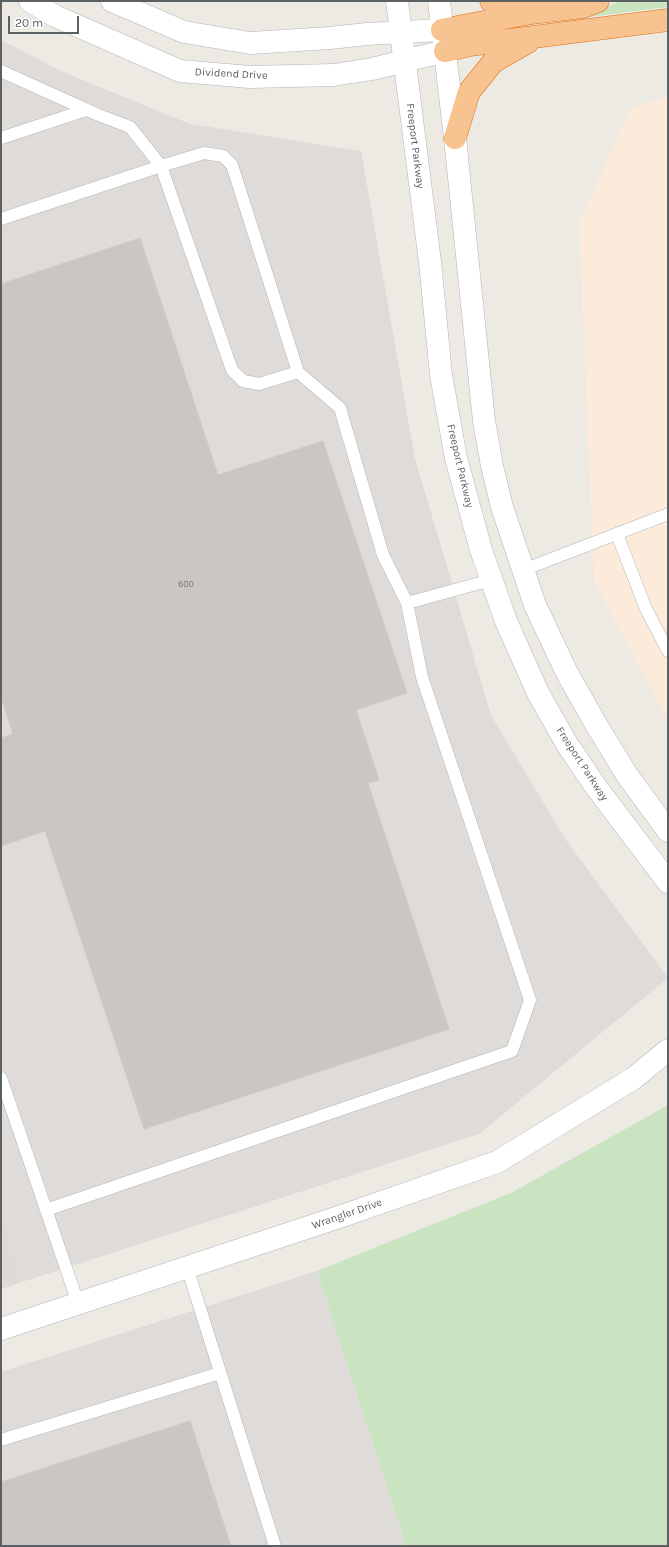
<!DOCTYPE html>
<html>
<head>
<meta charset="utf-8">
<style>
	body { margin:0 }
	#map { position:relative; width:669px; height:1547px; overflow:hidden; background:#ede9e3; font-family:Karla,sans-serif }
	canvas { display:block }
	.frame { position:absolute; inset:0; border:2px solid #5b6163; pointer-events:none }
	.scale { position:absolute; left:8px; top:16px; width:71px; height:18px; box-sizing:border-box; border:2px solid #5b6163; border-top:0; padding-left:5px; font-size:12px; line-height:14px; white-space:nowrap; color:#5b6163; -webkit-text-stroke:3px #fff; paint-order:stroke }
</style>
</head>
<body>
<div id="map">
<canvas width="669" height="1547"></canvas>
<div class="frame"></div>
<div class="scale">20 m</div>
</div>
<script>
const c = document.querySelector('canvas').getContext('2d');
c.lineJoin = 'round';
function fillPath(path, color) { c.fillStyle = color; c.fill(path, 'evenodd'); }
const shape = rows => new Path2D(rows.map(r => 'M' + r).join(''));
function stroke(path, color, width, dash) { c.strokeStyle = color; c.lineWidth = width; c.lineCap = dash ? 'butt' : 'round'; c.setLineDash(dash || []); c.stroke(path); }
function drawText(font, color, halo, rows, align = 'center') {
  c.font = font + ' Karla,sans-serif'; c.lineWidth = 3.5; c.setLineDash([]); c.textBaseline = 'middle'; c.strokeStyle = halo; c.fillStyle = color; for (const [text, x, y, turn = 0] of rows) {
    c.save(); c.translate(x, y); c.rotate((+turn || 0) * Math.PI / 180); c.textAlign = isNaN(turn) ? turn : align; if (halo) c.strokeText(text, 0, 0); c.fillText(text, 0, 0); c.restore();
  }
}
fillPath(shape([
	[668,96,668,721,594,581,579,222,631,108]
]), '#fcebda');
fillPath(shape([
	[1,40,63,72,190,124,361,151,415,459,491,715,566,840,668,978,479,1134,25,1281,1,1209],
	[317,1271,406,1546,1,1546,1,1372]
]), '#dfdbd8');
fillPath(shape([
	[1,1209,25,1281,1,1289]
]), '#e0dad5');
fillPath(shape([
	[621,1,668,1,668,7,573,19],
	[668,1105,668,1546,406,1546,317,1271,513,1192]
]), '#cae3c1');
const building = shape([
	[140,238,218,475,323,441,407,693,356,710,379,780,368,783,449,1029,144,1129,45,831,1,846,1,738,13,734,1,696,1,284,140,238],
	[190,1421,231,1546,1,1546,1,1482,190,1421]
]);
fillPath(building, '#cac6c2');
stroke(building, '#d2c9c2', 1);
const service = shape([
	[1,71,96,114,130,127,161,166,204,153,223,156,232,165,298,372,340,408,383,555,407,603,491,580],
	[1,138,86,110],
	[1,219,161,166,232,370,243,381,259,384,298,372],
	[617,534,646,609,668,651],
	[523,570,668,514],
	[1,1078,78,1303],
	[46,1210,512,1051,530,1000,422,677,407,603],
	[187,1267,275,1546],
	[1,1440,220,1373]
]);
const minor = shape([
	[1,1329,345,1215,497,1162,634,1078,668,1050]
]);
const tertiary = shape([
	[30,1,55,16,180,71,250,77,334,75,372,69,445,51],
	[112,1,184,32,250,43,330,38,367,34,442,30]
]);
const secondary = shape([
	[397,1,430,262,441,375,456,458,481,550,506,621,538,693,567,744,596,787,668,882],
	[439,1,455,138,484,421,492,466,502,507,535,605,567,673,597,726,627,775,668,831]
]);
const motorway = shape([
	[491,1,497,5,524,12],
	[442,30,531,13,583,7,598,1],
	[445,51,470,45,668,20],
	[455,138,469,92,493,62,528,42]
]);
stroke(service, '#b1b5b8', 13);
stroke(minor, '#b1b5b8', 23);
stroke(tertiary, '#b1b5b8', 23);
stroke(secondary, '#b0b5b8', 23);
stroke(motorway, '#e36c0d', 23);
stroke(service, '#fff', 12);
stroke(minor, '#fff', 22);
stroke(tertiary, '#fff', 22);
stroke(secondary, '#fff', 22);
stroke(motorway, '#f7c491', 22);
drawText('9px', '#777a7b', null, [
	["600",186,584]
]);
drawText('11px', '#5b6163', '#fff', [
	["Dividend Drive",231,74,3],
	["Freeport Parkway",415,146,83],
	["Freeport Parkway",460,466,77],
	["Freeport Parkway",582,764,57],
	["Wrangler Drive",347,1214,-19]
]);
</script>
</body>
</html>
